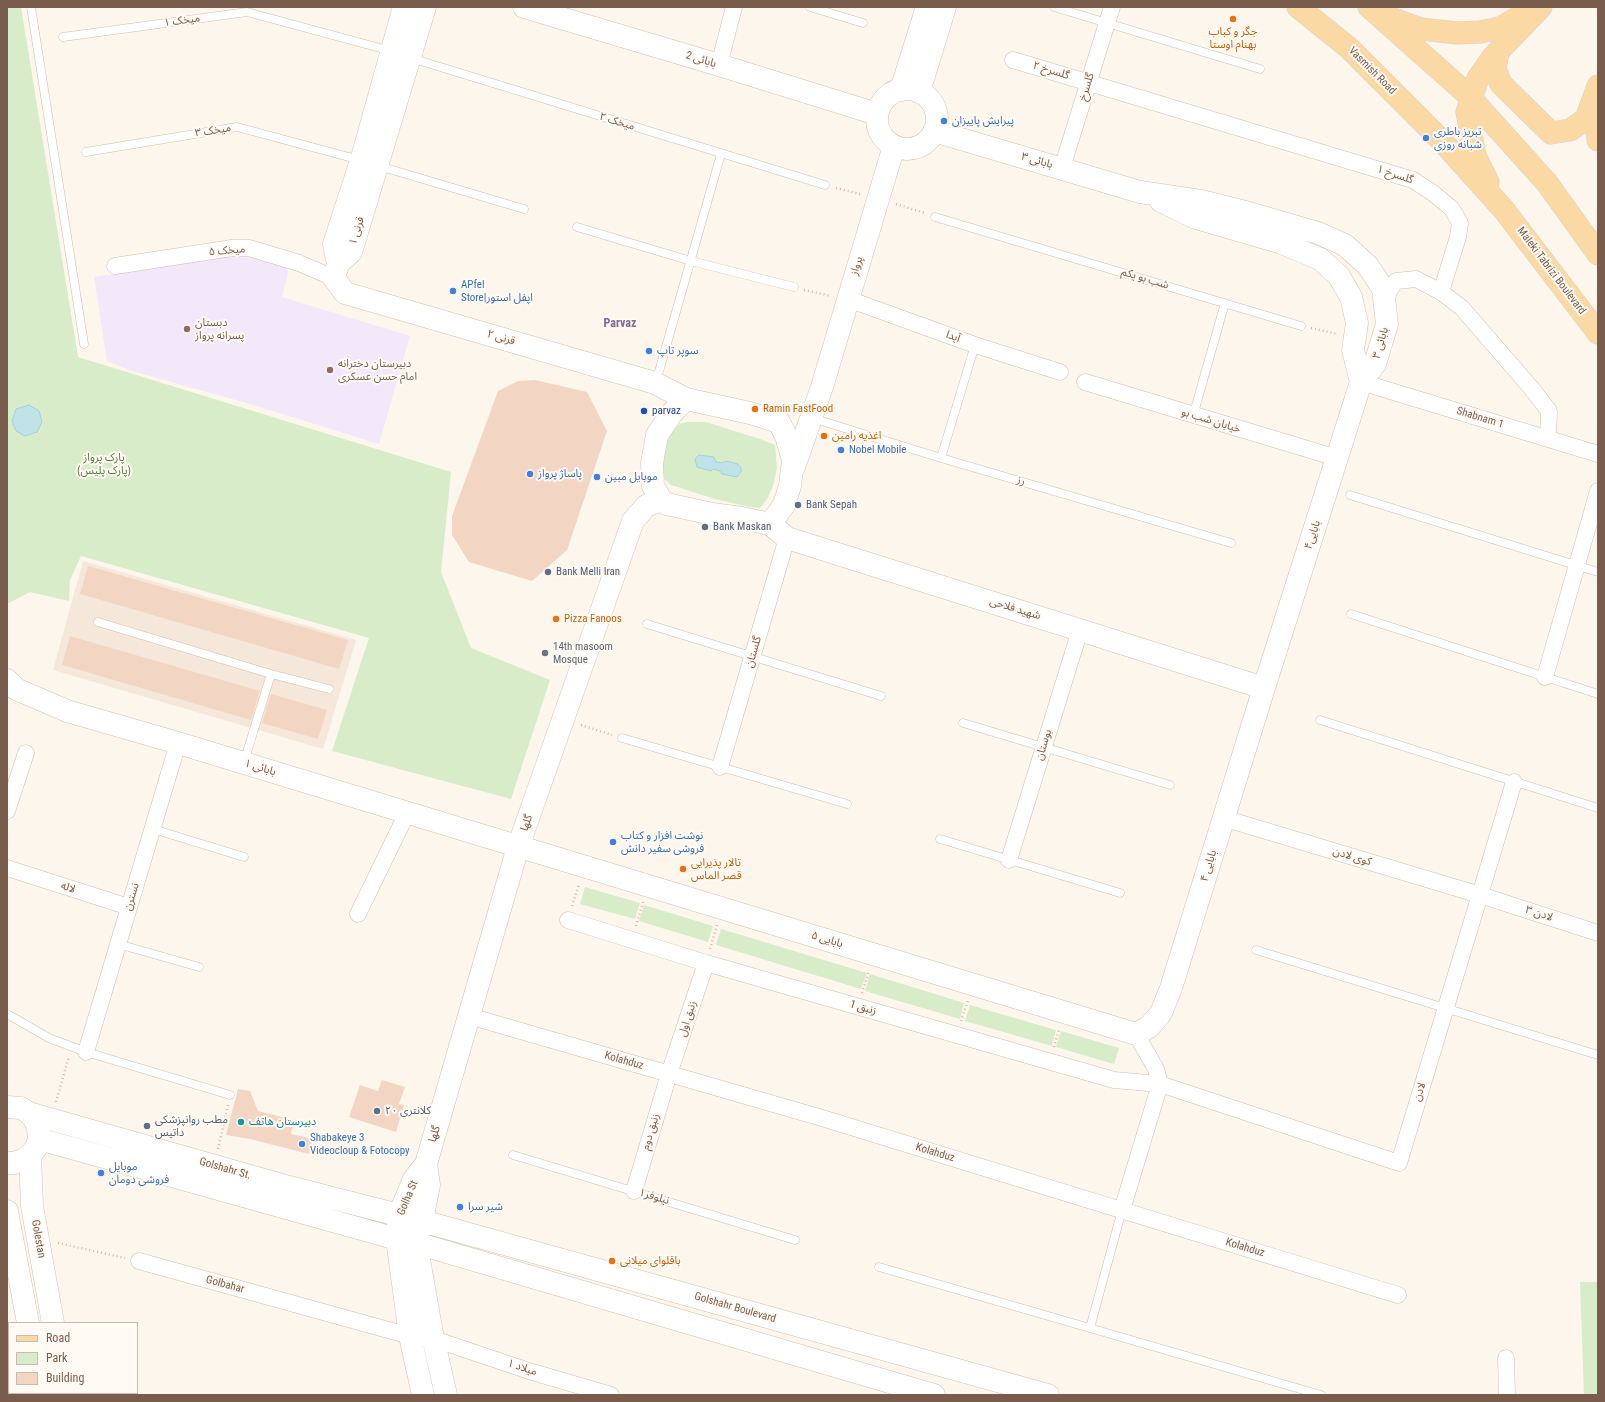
<!DOCTYPE html>
<html>
<head>
<meta charset="utf-8">
<style>
	body { margin:0 }
	#map { position:relative; width:1605px; height:1402px; overflow:hidden; background:#fdf6ec; font-family:"Roboto Condensed",sans-serif }
	canvas { display:block }
	.frame { position:absolute; inset:0; border:8px solid #7a5c4d; pointer-events:none }
	.legend { position:absolute; left:8px; top:1322px; width:130px; height:72px; box-sizing:border-box; background:#fffaf3; border:1px solid #cabbb1; margin:0; padding:5px 7px; list-style:none; font-size:12px; color:#7a5c4d }
	.legend li { display:flex; align-items:center; gap:8px; height:20px }
	.legend b { width:20px; border:1px solid #cabbb1 }
</style>
</head>
<body>
<div id="map">
<canvas width="1605" height="1402"></canvas>
<div class="frame"></div>
<ul class="legend">
<li><b style="height:5px;background:#fbd9a5"></b>Road</li>
<li><b style="height:11px;background:#d8ecc9"></b>Park</li>
<li><b style="height:11px;background:#f3d5c3"></b>Building</li>
</ul>
</div>
<script>
const c = document.querySelector('canvas').getContext('2d');
c.lineJoin = 'round';
function fillPath(path, color) { c.fillStyle = color; c.fill(path, 'evenodd'); }
const shape = rows => new Path2D(rows.map(r => 'M' + r).join(''));
function stroke(path, color, width, dash) { c.strokeStyle = color; c.lineWidth = width; c.lineCap = dash ? 'butt' : 'round'; c.setLineDash(dash || []); c.stroke(path); }
function drawText(font, color, halo, rows, align = 'center') {
  c.font = font + ' "Roboto Condensed","Noto Sans Arabic",sans-serif'; c.lineWidth = 4; c.setLineDash([]); c.textBaseline = 'middle'; c.strokeStyle = halo; c.fillStyle = color; for (const [text, x, y, turn = 0] of rows) {
    c.save(); c.translate(x, y); c.rotate((+turn || 0) * Math.PI / 180); c.textAlign = isNaN(turn) ? turn : align; if (halo) c.strokeText(text, 0, 0); c.fillText(text, 0, 0); c.restore();
  }
}
fillPath(shape([
	[83,561,356,640,323,749,53,670]
]), '#f5e8da');
fillPath(shape([
	[242,253,286,266,288,274,282,297,410,336,379,444,250,404,132,371,107,361,94,277]
]), '#f3e8fa');
fillPath(shape([
	[7,7,21,7,78,357,451,472,441,572,471,648,550,680,511,799,332,751,369,638,81,556,70,580,69,601,30,592,7,604],
	[687,422,706,422,763,440,775,445,777,468,773,486,767,499,760,508,750,507,715,499,671,485,663,478,660,458,670,431,680,424],
	[585,887,640,903,635,919,580,904],
	[644,905,713,926,708,942,639,921],
	[721,929,867,973,861,989,716,945],
	[870,974,964,1003,960,1019,865,991],
	[970,1005,1056,1030,1052,1046,965,1021],
	[1061,1031,1119,1048,1114,1064,1056,1047],
	[1580,1282,1598,1282,1598,1395,1584,1395]
]), '#d8ecc9');
const water = shape([
	[29,405,39,411,42,422,37,432,25,436,16,431,12,421,16,409,29,405],
	[699,455,714,457,716,462,722,463,726,461,738,464,741,468,741,472,737,477,722,474,720,471,713,469,711,471,697,467,695,459,699,455]
]);
fillPath(water, '#bfe3e8');
stroke(water, '#a5d3da', 1);
fillPath(shape([
	[535,380,587,392,607,431,567,550,532,581,469,562,452,535,452,516,498,391,518,381],
	[88,566,348,640,339,669,80,594],
	[70,636,260,691,251,720,62,665],
	[271,694,327,710,318,739,262,723],
	[382,1080,405,1087,399,1104,404,1105,396,1132,349,1117,360,1085,378,1091],
	[238,1089,250,1091,258,1111,294,1120,291,1134,313,1139,309,1154,250,1139,226,1135]
]), '#f3d5c3');
const lane = shape([
	[31,7,84,344],
	[810,7,863,23],
	[1054,7,1260,69],
	[63,37,247,12,391,51],
	[411,58,825,185],
	[86,152,237,127,360,160],
	[379,166,524,209],
	[935,217,1301,326],
	[577,227,691,261,794,287],
	[656,382,721,154],
	[1193,416,1225,303],
	[812,418,941,458,1231,543],
	[941,458,975,345],
	[1350,495,1598,572],
	[1351,614,1598,694],
	[98,622,271,674,329,689],
	[647,624,881,696],
	[1320,720,1598,808],
	[963,723,1170,785],
	[622,738,847,804],
	[244,762,271,674],
	[153,829,244,857],
	[940,839,1120,893],
	[118,944,199,967],
	[1256,950,1598,1055],
	[7,1014,49,1038,86,1052,230,1095],
	[513,1155,795,1240],
	[879,1267,1321,1395],
	[1090,1328,1122,1210]
]);
const street = shape([
	[1013,60,1413,180,1433,193,1452,209,1460,223,1458,237,1441,292,1462,308,1532,389,1549,411,1548,439],
	[719,65,734,7],
	[1062,168,1112,7],
	[115,266,232,248,249,248,299,263,334,278],
	[848,299,975,345,1060,372],
	[1385,305,1389,291,1396,281,1416,279,1441,292],
	[1085,382,1337,458],
	[1361,382,1598,454],
	[1545,677,1598,491],
	[720,767,787,538],
	[7,811,26,753],
	[1223,818,1480,895,1598,933],
	[1009,860,1080,630],
	[7,868,129,907],
	[358,914,407,813],
	[568,920,706,963,1114,1080,1160,1084,1399,1163,1514,782],
	[469,1016,822,1118,1398,1295],
	[86,1052,178,743],
	[634,1191,669,1074,706,963],
	[1122,1210,1160,1084,1156,1069,1136,1034],
	[139,1261,410,1336,434,1339,529,1371,611,1395],
	[7,1339,9,1339],
	[1506,1358,1507,1395],
	[111,1393,119,1395]
]);
const secondary = shape([
	[425,7,351,252,338,264,334,278,345,293,655,383,686,399],
	[524,7,719,65,877,114],
	'877 119a30 30 0 1 1 60 0a30 30 0 1 1-60 0Z',
	[901,90,927,7],
	[919,92,945,7],
	[1161,201,1196,218,1282,243,1320,259,1339,276,1351,297,1357,323,1353,350,1361,382],
	[338,264,334,244,361,161,404,7],
	[686,399,750,413,779,422,786,436,793,460,790,486,784,505,770,524,742,518,712,514,667,504,661,500,653,486,652,463,657,435,672,413,686,399],
	[794,467,822,387,894,146],
	[770,524,787,538,1264,688],
	[7,680,16,689,67,711,178,743,1136,1034,1149,1027,1161,1013,1171,988,1264,688,1361,382,1375,364,1387,324,1383,289,1368,266,1345,245,1318,233,1249,213,1201,201,1140,192,934,131],
	[7,1107,21,1108,29,1113,35,1120,38,1129,39,1139,36,1148,30,1155,23,1160,14,1163,7,1163],
	[29,1113,289,1187,422,1221,1048,1395],
	[39,1139,397,1239,416,1243,934,1395],
	[30,1155,32,1206,53,1323],
	[426,1164,429,1185,422,1221,416,1243,432,1333,446,1395],
	[7,1211,28,1323],
	[40,1393,40,1395],
	[65,1393,65,1395],
	[423,1395,410,1336,397,1239,399,1215,414,1179,426,1164,518,847,633,521,646,506,661,500]
]);
const primary = shape([
	[1298,7,1349,48,1441,140,1504,210,1598,333],
	[1369,7,1467,94,1547,183,1598,254],
	[1388,17,1421,29,1457,33,1480,32,1500,28,1525,13],
	[1498,52,1495,69,1501,84,1551,133,1570,130,1586,119,1598,86],
	[1597,101,1596,110,1598,140],
	[1488,182,1475,156,1467,112,1478,78,1492,58,1541,7]
]);
stroke(lane, '#d1beb0', 9);
stroke(street, '#d1beb0', 17);
stroke(secondary, '#d6c0b0', 23);
stroke(primary, '#dad1cd', 23);
stroke(shape([
	[836,188,860,194],
	[896,204,925,213],
	[804,290,831,296],
	[1311,328,1337,334],
	[581,725,612,735],
	[572,906,579,884],
	[636,926,643,902],
	[710,949,717,925],
	[862,993,869,971],
	[961,1021,968,1001],
	[1054,1047,1059,1029],
	[56,1102,69,1056],
	[218,1149,228,1105],
	[58,1243,125,1258]
]), '#d9b8a5', 2.5, [1, 3]);
stroke(lane, '#fff', 8);
stroke(street, '#fff', 16);
stroke(secondary, '#fff', 22);
stroke(primary, '#fbd9a5', 22);
for (const [x, y, r, color] of [
	[1233,19,4,"#e8710a"],
	[944,121,4,"#3f7fe0"],
	[1426,138,4,"#3f7fe0"],
	[453,291,4,"#3f7fe0"],
	[187,329,4,"#8d6e63"],
	[649,351,4,"#3f7fe0"],
	[330,370,4,"#8d6e63"],
	[755,409,4,"#e8710a"],
	[644,411,4,"#1a4fb4"],
	[824,436,4,"#e8710a"],
	[841,450,4,"#3f7fe0"],
	[530,474,4,"#3f7fe0"],
	[597,477,4,"#3f7fe0"],
	[798,505,4,"#5c6f8a"],
	[705,527,4,"#5c6f8a"],
	[548,572,4,"#5c6f8a"],
	[556,619,4,"#e8710a"],
	[545,653,4,"#6b7280"],
	[613,842,4,"#3f7fe0"],
	[683,869,4,"#e8710a"],
	[377,1111,4,"#5c6f8a"],
	[241,1122,4,"#0f9aa8"],
	[147,1126,4,"#5c6f8a"],
	[302,1144,4,"#3f7fe0"],
	[101,1173,4,"#3f7fe0"],
	[460,1207,4,"#3f7fe0"],
	[612,1261,4,"#e8710a"]
]) { const dot = new Path2D(); dot.arc(x, y, r, 0, 2 * Math.PI); c.fillStyle = color; c.fill(dot); stroke(dot, '#fffaf3', 1.5); }
drawText('11px', '#7a5c4d', '#fffaf3', [
	["میخک ۱",182,21,-8],
	["بابائی 2",701,60,17],
	["گلسرخ ۲",1051,71,17],
	["Vasmish Road",1372,71,45],
	["گلسرخ",1087,87,-73],
	["میخک ۲",617,122,17],
	["میخک ۳",213,131,-9],
	["بابائی ۳",1037,161,16],
	["گلسرخ ۱",1395,175,18],
	["قرنی ۱",357,231,-73],
	["میخک ۵",227,251,-5],
	["پرواز",857,266,-74],
	["Maleki Tabrizi Boulevard",1551,271,53],
	["شب بو یکم",1145,279,17],
	["آیدا",953,337,20],
	["قرنی ۲",501,338,16],
	["بابائی ۳",1381,343,-74],
	["Shabnam 1",1480,418,17],
	["خیابان شب بو",1211,421,17],
	["رز",1021,481,16],
	["بابایی۴",1313,535,-72],
	["شهید فلاحی",1015,609,17],
	["گلستان",754,652,-74],
	["بوستان",1044,745,-73],
	["بابائی ۱",260,768,17],
	["گلها",527,823,-71],
	["کوی لادن",1352,857,17],
	["بابایی ۴",1209,866,-73],
	["لاله",68,888,18],
	["نسترن",132,897,-73],
	["لادن ۳",1539,914,18],
	["۵ بابایی",827,940,17],
	["زنبق 1",863,1008,16],
	["زنبق اول",688,1019,-72],
	["Kolahduz",624,1061,16],
	["لادن",1420,1092,-73],
	["زنبق دوم",651,1132,-73],
	["گلها",435,1134,-74],
	["Kolahduz",935,1153,17],
	["Golshahr St.",225,1169,16],
	["نیلوفر۱",654,1197,17],
	["Golha St",408,1198,-67],
	["Golestan",38,1239,80],
	["Kolahduz",1245,1248,17],
	["Golbahar",225,1285,15],
	["Golshahr Boulevard",735,1308,16],
	["میلاد ۱",522,1368,18]
]);
drawText('11px', '#c56008', '#fffaf3', [
	["جگر و کباب",1233,32,"center"],
	["بهنام اوستا",1233,45,"center"],
	["Ramin FastFood",763,409],
	["اغذیه رامین",832,436],
	["Pizza Fanoos",564,619],
	["تالار پذیرایی",691,863],
	["قصر الماس",691,876],
	["باقلوای میلانی",620,1261]
], 'left');
drawText('11px', '#366cbe', '#fffaf3', [
	["پیرایش پاییزان",952,121],
	["تبریز باطری",1434,132],
	["شبانه روزی",1434,145],
	["APfel",461,285],
	["Store|اپفل استور",461,298],
	["سوپر تاپ",657,351],
	["Nobel Mobile",849,450],
	["پاساژ پرواز",538,474],
	["موبایل مبین",605,477],
	["نوشت افزار و کتاب",621,836],
	["فروشی سفیر دانش",621,849],
	["Shabakeye 3",310,1138],
	["Videocloup & Fotocopy",310,1151],
	["موبایل",109,1167],
	["فروشی دومان",109,1180],
	["شیر سرا",468,1207]
], 'left');
drawText('11px', '#785e54', '#fffaf3', [
	["دبستان",195,323],
	["پسرانه پرواز",195,336],
	["دبیرستان دخترانه",338,364],
	["امام حسن عسکری",338,377]
], 'left');
drawText('11px', '#164399', '#fffaf3', [
	["parvaz",652,411]
], 'left');
drawText('11px', '#537a41', '#fffaf3', [
	["پارک پرواز",104,458],
	["(پارک پلیس)",104,471]
]);
drawText('11px', '#4e5e75', '#fffaf3', [
	["Bank Sepah",806,505],
	["Bank Maskan",713,527],
	["Bank Melli Iran",556,572],
	["کلانتری ۲۰",385,1111],
	["مطب روانپزشکی",155,1120],
	["داتیس",155,1133]
], 'left');
drawText('11px', '#5b616d', '#fffaf3', [
	["14th masoom",553,647],
	["Mosque",553,660]
], 'left');
drawText('11px', '#0d838f', '#fffaf3', [
	["دبیرستان هاتف",249,1122]
], 'left');
drawText('bold 12px', '#846695', '#fffaf3', [
	["Parvaz",620,324]
]);
</script>
</body>
</html>
